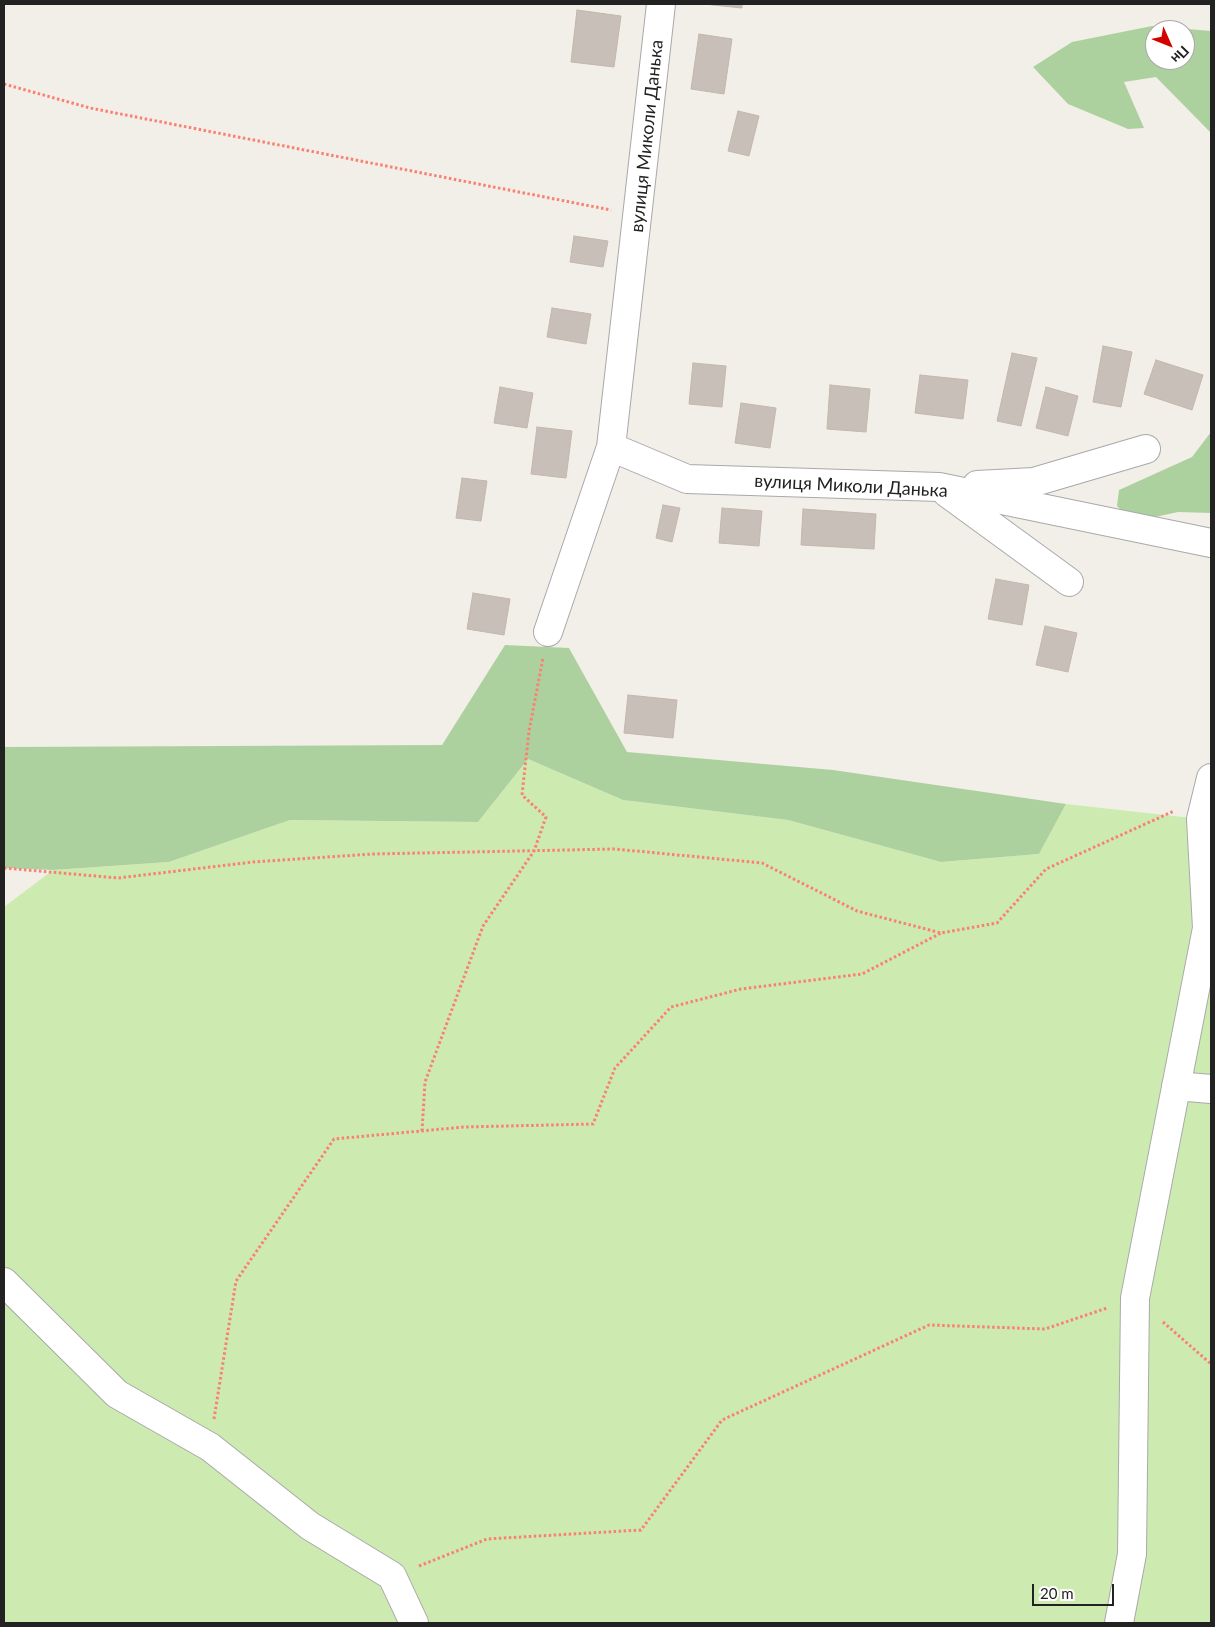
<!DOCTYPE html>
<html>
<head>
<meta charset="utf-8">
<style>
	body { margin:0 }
	#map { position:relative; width:1215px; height:1627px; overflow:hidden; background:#f2efe9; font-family:Lato,sans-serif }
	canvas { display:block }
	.frame { position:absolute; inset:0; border:5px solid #222; pointer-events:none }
	.north { position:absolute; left:1145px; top:20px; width:50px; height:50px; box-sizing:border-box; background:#fff; border:1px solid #a7a7a7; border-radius:50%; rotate:134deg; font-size:14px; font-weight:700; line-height:20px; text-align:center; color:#222 }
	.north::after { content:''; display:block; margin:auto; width:18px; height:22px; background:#d40000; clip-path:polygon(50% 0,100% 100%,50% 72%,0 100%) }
	.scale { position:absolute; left:1032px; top:1584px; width:82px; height:22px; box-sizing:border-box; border:2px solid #222; border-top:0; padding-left:6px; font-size:15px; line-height:18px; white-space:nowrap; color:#222; -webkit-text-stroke:4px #fff; paint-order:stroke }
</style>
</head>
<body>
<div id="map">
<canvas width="1215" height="1627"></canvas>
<div class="frame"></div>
<div class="north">Пн</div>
<div class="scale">20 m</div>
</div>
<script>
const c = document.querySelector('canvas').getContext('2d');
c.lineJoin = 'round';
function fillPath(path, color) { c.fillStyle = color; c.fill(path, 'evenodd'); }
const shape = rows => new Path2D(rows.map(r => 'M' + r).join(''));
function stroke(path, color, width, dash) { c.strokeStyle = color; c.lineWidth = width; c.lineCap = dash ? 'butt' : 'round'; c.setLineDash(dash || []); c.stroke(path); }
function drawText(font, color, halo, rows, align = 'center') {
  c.font = font + ' Lato,sans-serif'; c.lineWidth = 4; c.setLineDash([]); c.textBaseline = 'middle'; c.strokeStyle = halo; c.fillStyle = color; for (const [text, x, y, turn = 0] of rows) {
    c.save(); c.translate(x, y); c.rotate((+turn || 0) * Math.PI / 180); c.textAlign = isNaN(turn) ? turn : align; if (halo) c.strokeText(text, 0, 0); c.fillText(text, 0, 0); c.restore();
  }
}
fillPath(shape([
	[528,759,623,800,788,820,941,862,1039,854,1066,804,1201,819,1211,778,1211,1623,4,1623,4,907,53,870,169,862,290,820,478,822]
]), '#cdebb0');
fillPath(shape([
	[1152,26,1211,31,1211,133,1156,77,1124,82,1144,128,1128,129,1068,104,1033,67,1072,42],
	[1155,30,1185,30,1185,60,1155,60],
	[1211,432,1211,513,1178,512,1146,519,1129,518,1117,506,1119,490,1192,457],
	[505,645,569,648,627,752,833,770,1066,804,1039,854,941,862,788,820,623,800,528,759,478,822,290,820,169,862,53,870,4,868,4,747,442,745]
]), '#add19e');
const building = shape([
	[704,4,742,4,742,8,704,4],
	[577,10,621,16,614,67,571,62,577,10],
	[699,34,732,39,724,94,691,89,699,34],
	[738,111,759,116,749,156,728,151,738,111],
	[574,236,608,241,603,267,570,262,574,236],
	[552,308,591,314,586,344,547,337,552,308],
	[1103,346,1132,352,1121,407,1093,402,1103,346],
	[1012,353,1037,358,1021,426,997,421,1012,353],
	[1156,360,1203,375,1192,410,1144,394,1156,360],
	[693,363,726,366,722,407,689,404,693,363],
	[920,375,968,380,963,419,915,413,920,375],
	[830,385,870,389,866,432,827,429,830,385],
	[500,387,533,393,527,428,494,423,500,387],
	[1046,387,1078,396,1068,436,1036,428,1046,387],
	[741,403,776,408,770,448,735,443,741,403],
	[537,427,572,431,566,478,531,474,537,427],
	[462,478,487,481,481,521,456,518,462,478],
	[663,505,680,508,672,542,656,538,663,505],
	[722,508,762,511,759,546,719,543,722,508],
	[803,509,876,514,874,549,801,545,803,509],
	[996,579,1029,585,1022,625,988,619,996,579],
	[473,593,510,599,504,635,467,629,473,593],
	[1045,626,1077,633,1068,672,1036,665,1045,626],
	[628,695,677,700,673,738,624,733,628,695]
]);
fillPath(building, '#c7bfb8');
stroke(building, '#c4b6ab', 1);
const minor = shape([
	[611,447,687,479,939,487,1211,543],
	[977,485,1034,482,1146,449],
	[947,493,1069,582],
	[548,632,611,447,661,4],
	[1176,1086,1211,1089],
	[4,1282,117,1394,210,1447,310,1526,392,1576,414,1623],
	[1119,1623,1132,1554,1135,1298,1207,928,1201,819,1211,778]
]);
stroke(minor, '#a9a9a9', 30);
stroke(shape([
	[4,84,90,108,611,210],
	[4,868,118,878,253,862,372,854,615,849,762,863,857,911,941,933,997,923,1046,869,1174,811],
	[422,1131,425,1082,483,926,534,851,546,817,522,795,529,731,543,658],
	[1163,1322,1211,1364],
	[214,1419,236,1281,334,1139,464,1127,593,1124,615,1068,671,1007,741,989,862,974,941,933],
	[419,1566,487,1539,641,1530,722,1420,929,1325,1045,1329,1107,1308]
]), '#fa8072', 3, [2.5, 2.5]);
stroke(minor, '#fff', 28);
drawText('18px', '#222', '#fff', [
	["вулиця Миколи Данька",647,136,-84],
	["вулиця Миколи Данька",851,486,3]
]);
</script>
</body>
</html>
